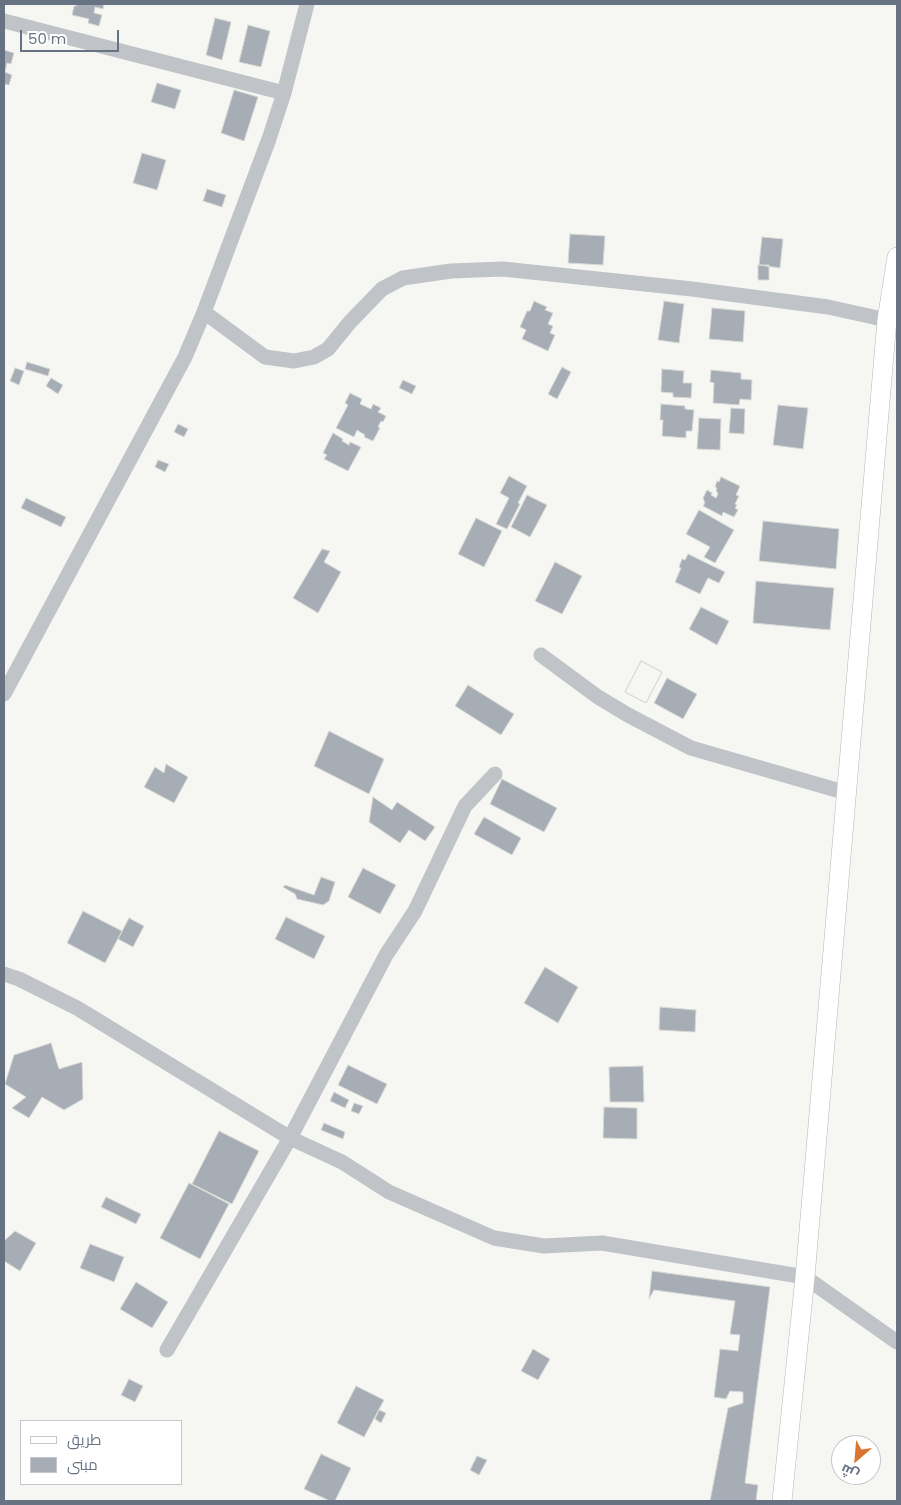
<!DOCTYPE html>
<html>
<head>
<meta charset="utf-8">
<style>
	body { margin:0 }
	#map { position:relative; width:901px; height:1505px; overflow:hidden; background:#f6f6f3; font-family:Poppins,Cairo,sans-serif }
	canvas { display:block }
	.frame { position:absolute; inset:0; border:5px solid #677283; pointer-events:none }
	.legend { position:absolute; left:20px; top:1420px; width:162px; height:65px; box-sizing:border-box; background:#fff; border:1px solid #c2c7cd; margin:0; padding:6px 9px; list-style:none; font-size:15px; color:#677283 }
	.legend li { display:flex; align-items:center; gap:10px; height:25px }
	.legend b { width:25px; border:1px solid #c2c7cd }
	.north { position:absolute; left:831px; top:1435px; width:50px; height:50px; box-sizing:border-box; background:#fff; border:1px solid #c2c7cd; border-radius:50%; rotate:207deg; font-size:14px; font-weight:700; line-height:20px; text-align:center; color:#677283 }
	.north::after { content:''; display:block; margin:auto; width:18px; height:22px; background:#da742f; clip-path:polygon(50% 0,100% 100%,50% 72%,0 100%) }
	.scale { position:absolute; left:20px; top:30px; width:99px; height:22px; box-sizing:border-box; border:2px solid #677283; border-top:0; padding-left:6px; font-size:15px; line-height:18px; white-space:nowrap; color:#677283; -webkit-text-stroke:4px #fff; paint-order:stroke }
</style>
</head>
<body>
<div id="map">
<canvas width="901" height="1505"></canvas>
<div class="frame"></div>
<ul class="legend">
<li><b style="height:6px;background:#fff"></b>طريق</li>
<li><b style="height:14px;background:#a7adb4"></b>مبنى</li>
</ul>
<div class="north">ش</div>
<div class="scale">50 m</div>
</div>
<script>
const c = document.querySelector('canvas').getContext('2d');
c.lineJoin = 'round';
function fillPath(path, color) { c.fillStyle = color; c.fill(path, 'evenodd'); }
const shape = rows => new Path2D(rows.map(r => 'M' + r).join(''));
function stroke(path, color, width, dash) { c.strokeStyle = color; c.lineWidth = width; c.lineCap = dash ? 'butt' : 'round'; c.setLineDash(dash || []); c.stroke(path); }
const building = shape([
	[77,4,104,4,103,9,95,7,94,13,102,15,99,26,88,23,89,19,72,15,74,6,76,6,77,4],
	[215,18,231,22,222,60,206,55,215,18],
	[248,25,270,31,261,67,239,62,248,25],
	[4,50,14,53,11,64,7,63,5,72,12,75,9,85,4,84,4,50],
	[157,83,181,90,175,109,151,102,157,83],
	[234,90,258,97,244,141,221,133,234,90],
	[142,153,166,160,157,190,133,183,142,153],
	[207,189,226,195,222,207,203,201,207,189],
	[570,234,605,236,603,265,568,263,570,234],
	[762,237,783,239,780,268,759,265,762,237],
	[758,265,769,265,769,280,758,280,758,265],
	[534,301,547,307,545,310,553,313,548,324,553,326,550,333,555,335,548,351,522,339,526,330,520,327,527,311,530,311,534,301],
	[664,301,684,304,679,343,658,340,664,301],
	[712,308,745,311,743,342,709,339,712,308],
	[27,362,50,369,48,376,25,369,27,362],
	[562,367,571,372,557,399,548,394,562,367],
	[15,368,24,371,19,385,10,381,15,368],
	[662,369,684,371,683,383,692,383,691,398,673,397,673,393,661,392,662,369],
	[711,370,741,373,741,379,752,380,751,400,740,399,739,405,713,403,714,383,710,382,711,370],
	[51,378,63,385,58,394,46,386,51,378],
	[403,380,416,386,412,394,399,388,403,380],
	[350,393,362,399,360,404,371,409,373,404,381,408,378,412,386,416,383,422,381,421,378,427,380,428,373,441,364,437,365,435,357,430,354,437,336,428,348,405,345,403,350,393],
	[661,404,685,406,685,409,694,410,692,431,686,431,686,438,662,436,663,420,660,420,661,404],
	[778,405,808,408,803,449,773,445,778,405],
	[731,408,745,409,744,434,729,433,731,408],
	[699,418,721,419,720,450,697,449,699,418],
	[178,424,188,429,184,437,174,432,178,424],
	[333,433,343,439,342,441,349,445,350,442,361,447,348,471,324,459,327,455,323,453,333,433],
	[158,460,169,464,165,472,155,467,158,460],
	[509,476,527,486,518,503,520,504,507,529,496,524,509,498,500,493,509,476],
	[721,477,740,486,736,495,739,496,735,504,737,505,735,508,738,510,734,517,723,512,722,516,703,506,705,503,703,498,707,490,712,493,711,495,716,498,718,494,716,490,717,488,715,487,717,481,719,482,721,477],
	[527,495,547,505,530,537,511,527,527,495],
	[26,498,66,517,61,527,21,508,26,498],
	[699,510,734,530,715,563,704,557,710,547,686,534,699,510],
	[476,518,502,531,484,567,458,554,476,518],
	[763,521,839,529,836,569,759,561,763,521],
	[322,549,330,551,324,562,341,572,318,613,293,598,322,549],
	[688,554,725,572,719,583,708,578,700,594,675,582,681,568,679,567,682,559,685,560,688,554],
	[555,562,582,576,562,614,535,601,555,562],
	[756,581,834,588,830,630,753,623,756,581],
	[701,607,729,621,717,645,689,629,701,607],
	[641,661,662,672,646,703,625,692,641,661],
	[641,661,662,672,646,703,625,692,641,661],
	[667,678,697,694,683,719,654,703,667,678],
	[468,685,514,714,501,735,455,706,468,685],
	[329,731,384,759,369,794,314,766,329,731],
	[166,764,188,777,174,803,144,787,155,767,164,773,166,764],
	[502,779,557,808,544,832,490,804,502,779],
	[373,797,392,810,397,802,435,827,425,841,409,830,400,843,369,822,373,797],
	[484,817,521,838,512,855,474,834,484,817],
	[363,868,396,885,380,914,348,897,363,868],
	[321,877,335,882,329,901,323,905,297,899,295,894,283,887,285,885,314,895,321,877],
	[83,911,122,931,105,963,67,943,83,911],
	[286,917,325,936,314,959,275,939,286,917],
	[129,918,144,926,133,947,118,939,129,918],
	[545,967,578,987,558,1023,524,1003,545,967],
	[660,1007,696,1010,695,1032,659,1030,660,1007],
	[51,1043,59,1069,82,1062,83,1099,64,1110,42,1097,29,1118,12,1108,26,1097,5,1084,14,1055,51,1043],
	[348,1065,387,1084,377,1104,338,1085,348,1065],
	[643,1066,644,1102,610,1102,609,1067,643,1066],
	[334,1092,349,1100,345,1108,330,1101,334,1092],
	[354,1103,363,1106,359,1114,351,1111,354,1103],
	[604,1107,637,1108,637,1139,603,1138,604,1107],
	[324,1123,345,1132,343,1139,321,1130,324,1123],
	[219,1131,259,1151,232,1204,192,1184,219,1131],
	[189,1183,229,1204,200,1259,160,1238,189,1183],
	[106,1197,141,1214,136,1224,101,1207,106,1197],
	[15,1231,36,1243,20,1271,4,1261,4,1241,15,1231],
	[90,1244,124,1257,114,1282,80,1268,90,1244],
	[652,1271,770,1287,745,1483,758,1485,756,1501,732,1501,731,1500,731,1501,710,1501,728,1408,743,1403,743,1392,730,1391,726,1399,714,1397,720,1349,738,1351,740,1335,730,1334,735,1301,654,1290,649,1299,652,1271],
	[136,1282,168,1302,152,1328,120,1309,136,1282],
	[533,1349,550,1359,538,1380,521,1371,533,1349],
	[129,1379,143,1386,135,1402,121,1395,129,1379],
	[356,1386,384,1400,364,1437,337,1423,356,1386],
	[379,1410,386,1413,381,1423,375,1419,379,1410],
	[321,1454,351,1468,335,1501,330,1501,304,1489,321,1454],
	[477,1456,487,1460,479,1475,470,1470,477,1456]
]);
fillPath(building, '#a7adb4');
stroke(building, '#d8d8d6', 1);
const major = shape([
	[782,1501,805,1277,887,320,897,257]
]);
stroke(major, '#b3b6bb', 20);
stroke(shape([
	[4,21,284,93],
	[204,312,265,357,294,361,314,357,328,349,350,322,382,289,403,278,451,271,503,269,692,289,828,307,887,320],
	[541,655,598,697,628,715,691,748,847,793],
	[4,694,185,357,204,312,269,139,284,93,307,4],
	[4,974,19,979,77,1008,290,1138,342,1162,389,1192,494,1238,544,1246,602,1243,805,1277,897,1342],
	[167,1350,290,1138,386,955,415,911,465,806,495,774]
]), '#c0c3c7', 15);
stroke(major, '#fff', 19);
</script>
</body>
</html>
